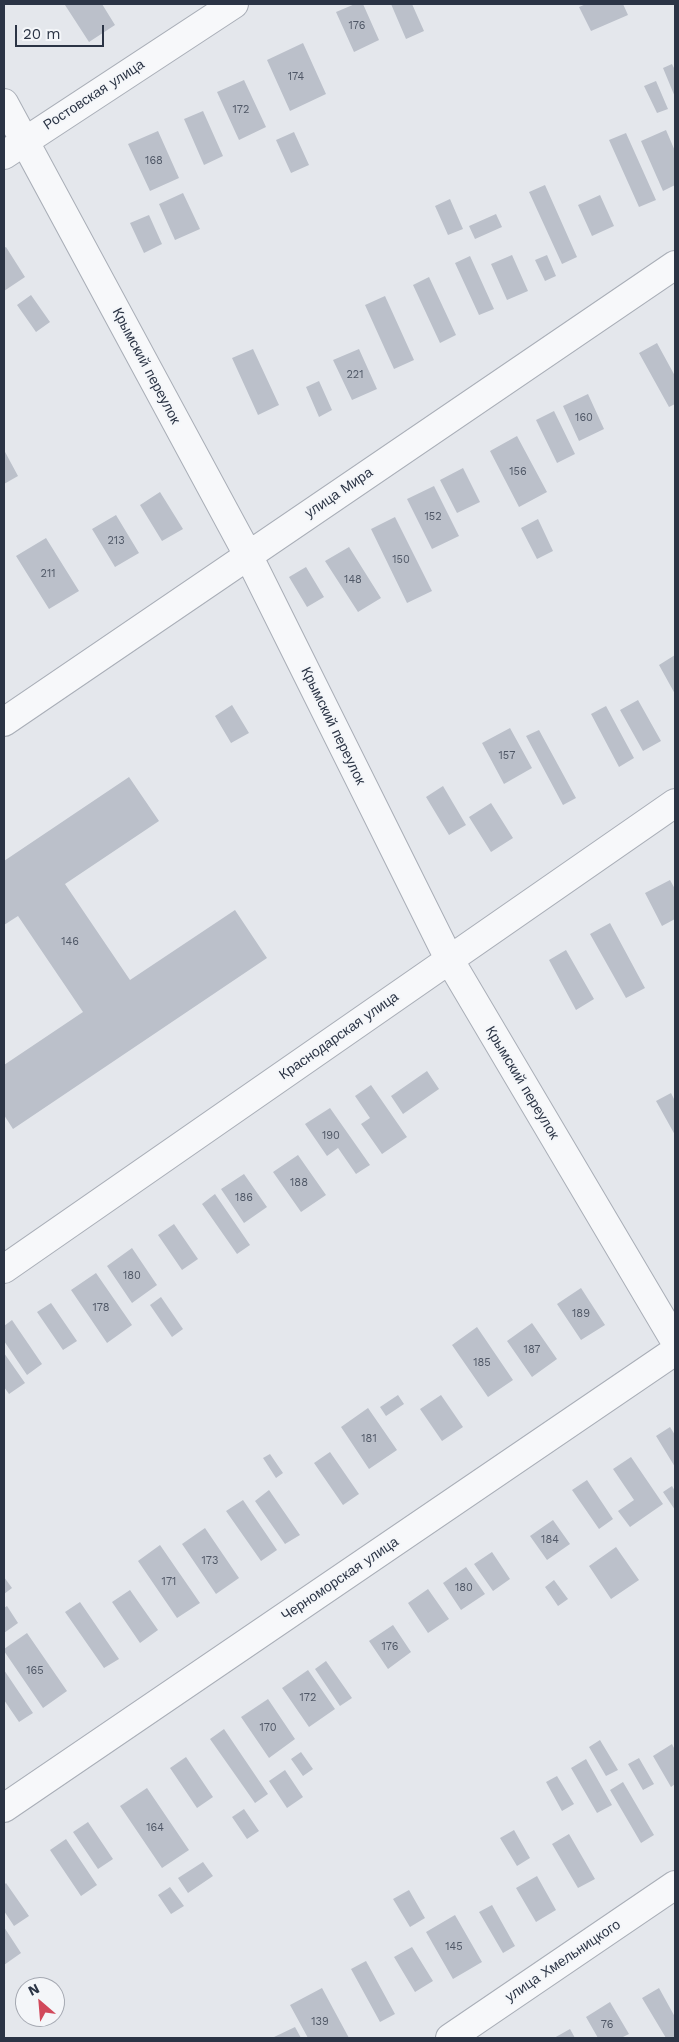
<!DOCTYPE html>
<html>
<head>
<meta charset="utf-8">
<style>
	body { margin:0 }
	#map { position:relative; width:679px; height:2042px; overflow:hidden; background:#e4e7ec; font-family:"Work Sans",sans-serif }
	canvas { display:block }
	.frame { position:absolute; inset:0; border:5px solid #2b3445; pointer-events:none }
	.north { position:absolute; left:15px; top:1977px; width:50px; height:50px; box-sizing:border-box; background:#f4f6f9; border:1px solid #a4a8b1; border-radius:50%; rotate:333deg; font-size:14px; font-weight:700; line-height:20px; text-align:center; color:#2b3445 }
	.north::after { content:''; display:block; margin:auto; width:18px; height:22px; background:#d1495b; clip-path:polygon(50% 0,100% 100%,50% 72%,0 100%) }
	.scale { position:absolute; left:15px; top:25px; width:89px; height:22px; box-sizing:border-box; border:2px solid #2b3445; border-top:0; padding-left:6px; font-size:15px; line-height:18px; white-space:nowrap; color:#2b3445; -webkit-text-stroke:4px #f4f6f9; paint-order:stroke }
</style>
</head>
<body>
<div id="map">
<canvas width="679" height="2042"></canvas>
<div class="frame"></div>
<div class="north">N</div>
<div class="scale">20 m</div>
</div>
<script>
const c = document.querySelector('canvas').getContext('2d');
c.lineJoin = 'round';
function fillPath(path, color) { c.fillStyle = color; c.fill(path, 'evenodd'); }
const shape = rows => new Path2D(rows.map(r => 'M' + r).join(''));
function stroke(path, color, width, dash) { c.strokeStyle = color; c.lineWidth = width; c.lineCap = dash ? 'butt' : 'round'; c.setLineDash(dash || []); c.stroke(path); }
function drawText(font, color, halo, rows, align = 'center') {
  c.font = font + ' "Work Sans",sans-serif'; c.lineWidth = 4; c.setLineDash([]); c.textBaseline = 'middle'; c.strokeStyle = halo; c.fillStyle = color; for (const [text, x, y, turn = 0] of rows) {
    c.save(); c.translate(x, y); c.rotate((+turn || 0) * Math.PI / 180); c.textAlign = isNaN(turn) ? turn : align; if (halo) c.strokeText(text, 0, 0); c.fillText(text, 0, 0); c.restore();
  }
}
fillPath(shape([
	[67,4,102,4,115,25,89,42,65,5],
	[355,4,363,4,379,40,354,52,336,12],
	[391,4,412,4,424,31,406,39],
	[586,4,623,4,628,15,591,31,579,7],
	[303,43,326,94,290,111,267,60],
	[672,64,675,70,675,97,663,68],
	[244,80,266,127,239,140,217,92],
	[656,81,668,109,657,113,644,86],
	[203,111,223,156,204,165,184,119],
	[666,130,675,151,675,185,663,191,641,141],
	[158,131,179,178,150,191,128,144],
	[294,132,309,165,291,173,276,140],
	[626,133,656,200,639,207,609,140],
	[545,185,577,257,562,264,529,192],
	[183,193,200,229,175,240,159,204],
	[600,195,614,226,592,236,578,205],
	[450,199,463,229,448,235,435,206],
	[496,214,502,227,475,239,469,226],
	[149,215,162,244,144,253,130,223],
	[6,247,25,277,4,291,4,248],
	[512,255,528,291,507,300,491,264],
	[547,255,556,276,545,281,535,260],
	[470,256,494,309,479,315,455,263],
	[429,277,456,335,440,343,413,285],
	[31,295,50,322,36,332,17,305],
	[385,296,414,360,394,369,365,305],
	[657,343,675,376,675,404,669,407,639,353],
	[253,349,279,405,258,415,232,358],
	[359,349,377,389,352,400,333,360],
	[319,381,332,410,319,417,306,387],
	[588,394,604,429,579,441,563,406],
	[554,411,575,454,557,463,536,420],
	[517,436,547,492,519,507,490,451],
	[4,450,18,476,4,484],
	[463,468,480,502,457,513,440,480],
	[434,486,459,536,432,549,407,499],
	[160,492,183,529,162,541,140,505],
	[116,515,139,553,115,567,92,529],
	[395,517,432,591,407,603,371,529],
	[538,519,553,551,537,559,521,528],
	[46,538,79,591,49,609,16,556],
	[349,547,381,598,358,612,325,561],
	[306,567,324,597,307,607,289,577],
	[675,655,675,694,659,665],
	[638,700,661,741,643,751,620,710],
	[232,705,249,733,231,743,215,716],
	[606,706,634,758,619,767,591,714],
	[510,728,532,768,504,784,482,743],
	[539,730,576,798,563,805,526,736],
	[129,777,159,821,65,884,130,980,235,910,267,958,13,1129,4,1115,4,1065,83,1012,18,916,4,925,4,861],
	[443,786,466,825,449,835,426,797],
	[491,803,513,838,491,852,469,817],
	[670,880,675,889,675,919,662,926,645,893],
	[610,923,645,988,626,998,590,934],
	[566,950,594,999,576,1010,549,960],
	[427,1071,439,1089,403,1114,391,1096],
	[371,1085,407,1137,382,1154,361,1124,370,1118,355,1096],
	[671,1093,675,1101,675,1135,656,1101],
	[330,1108,370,1165,356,1174,338,1148,327,1156,305,1124],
	[298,1155,326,1195,301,1212,273,1172],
	[244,1174,267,1207,244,1223,221,1189],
	[215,1194,250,1245,237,1254,202,1204],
	[174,1224,198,1259,182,1270,158,1235],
	[132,1248,157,1285,132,1303,107,1266],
	[96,1273,132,1325,107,1343,71,1290],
	[581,1288,605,1325,581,1340,557,1304],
	[161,1297,183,1329,172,1337,150,1305],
	[51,1303,77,1341,63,1350,37,1312],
	[12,1320,42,1364,27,1375,4,1341,4,1326],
	[532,1323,557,1359,532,1377,507,1341],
	[477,1327,513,1380,488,1397,452,1345],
	[4,1353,25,1383,9,1394,4,1387],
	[398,1395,404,1404,386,1416,380,1407],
	[441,1395,463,1427,442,1441,420,1409],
	[368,1408,397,1450,369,1469,341,1427],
	[670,1427,675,1435,675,1467,656,1436],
	[330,1452,359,1494,343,1505,314,1463],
	[270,1454,283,1473,276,1478,263,1458],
	[631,1457,663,1504,630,1527,618,1511,634,1500,613,1469],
	[587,1480,613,1519,599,1529,572,1490],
	[672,1486,675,1491,675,1510,663,1492],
	[269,1490,300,1535,285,1544,255,1501],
	[243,1500,277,1550,261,1561,226,1511],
	[553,1520,570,1544,547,1560,530,1536],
	[205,1528,239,1578,216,1594,182,1544],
	[160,1545,200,1603,177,1618,138,1561],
	[616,1547,639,1580,611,1599,589,1566],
	[492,1552,510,1579,493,1591,474,1564],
	[466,1567,485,1594,461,1610,443,1583],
	[4,1577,12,1588,4,1594],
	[554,1580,568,1599,558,1606,545,1587],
	[428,1589,449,1619,428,1633,408,1603],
	[130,1590,158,1630,140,1643,112,1602],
	[80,1602,119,1659,104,1668,65,1612],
	[7,1606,18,1623,4,1633,4,1608],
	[393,1625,411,1652,388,1669,369,1641],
	[27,1633,67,1691,43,1708,4,1651,4,1649],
	[326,1661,352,1698,340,1706,315,1669],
	[4,1670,33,1713,19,1722,4,1700],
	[308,1670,335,1709,309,1727,282,1688],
	[268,1699,295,1739,269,1758,241,1717],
	[224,1729,268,1794,255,1803,210,1739],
	[600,1740,618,1770,606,1776,589,1747],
	[672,1744,675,1750,675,1784,671,1787,653,1756],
	[301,1752,313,1769,303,1776,291,1759],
	[186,1757,213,1797,197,1808,170,1768],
	[639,1758,654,1784,643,1790,628,1764],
	[586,1759,612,1805,597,1813,571,1768],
	[285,1770,303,1797,287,1808,269,1781],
	[557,1776,574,1804,562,1811,546,1782],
	[623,1782,654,1835,641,1843,610,1790],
	[147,1788,189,1850,162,1868,120,1806],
	[244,1809,259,1831,247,1839,232,1817],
	[88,1822,113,1859,98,1869,73,1832],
	[514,1830,530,1858,517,1866,500,1838],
	[569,1834,595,1879,578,1888,552,1844],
	[66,1839,97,1885,81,1896,50,1850],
	[203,1862,213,1876,188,1893,178,1878],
	[537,1876,556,1910,536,1922,516,1888],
	[6,1883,29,1916,14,1926,4,1911,4,1885],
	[170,1887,184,1906,171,1914,158,1895],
	[409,1890,425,1918,410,1927,393,1899],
	[492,1905,515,1946,503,1953,479,1912],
	[455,1915,482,1962,453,1979,426,1932],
	[4,1927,21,1953,4,1965],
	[412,1947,433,1981,415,1992,394,1957],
	[366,1961,395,2014,380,2022,351,1969],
	[322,1988,349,2038,308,2038,290,2005],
	[659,1988,675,2017,675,2038,666,2038,642,1998],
	[610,2002,629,2034,621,2038,598,2038,586,2017],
	[295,2027,301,2038,272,2038],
	[570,2029,575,2038,554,2038]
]), '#bbc0ca');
const minor = shape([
	[4,103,248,555,449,959,675,1341],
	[4,155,234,4],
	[4,722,675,265],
	[4,1269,675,803],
	[4,1808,675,1351],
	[450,2038,675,1885]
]);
stroke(minor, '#a9aeb7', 30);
stroke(minor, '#f7f8fa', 28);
drawText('11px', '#4f5766', null, [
	["176",357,26],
	["174",296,77],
	["172",241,110],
	["168",154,161],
	["221",355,375],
	["160",584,418],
	["156",518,472],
	["152",433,517],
	["213",116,541],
	["150",401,560],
	["211",48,574],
	["148",353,580],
	["157",507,756],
	["146",70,942],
	["190",331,1136],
	["188",299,1183],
	["186",244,1198],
	["180",132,1276],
	["178",101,1308],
	["189",581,1314],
	["187",532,1350],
	["185",482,1363],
	["181",369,1439],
	["184",550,1540],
	["173",210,1561],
	["171",169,1582],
	["180",464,1588],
	["176",390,1647],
	["165",35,1671],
	["172",308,1698],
	["170",268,1728],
	["164",155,1828],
	["145",454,1947],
	["139",320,2022],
	["76",607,2025]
]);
drawText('14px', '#2b3445', '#f4f6f9', [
	["Ростовская улица",94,95,-33],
	["Крымский переулок",146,366,62],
	["улица Мира",339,493,-34],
	["Крымский переулок",333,726,64],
	["Краснодарская улица",339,1036,-35],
	["Крымский переулок",522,1083,59],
	["Черноморская улица",340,1579,-34],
	["улица Хмельницкого",563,1961,-34]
]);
</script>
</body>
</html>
